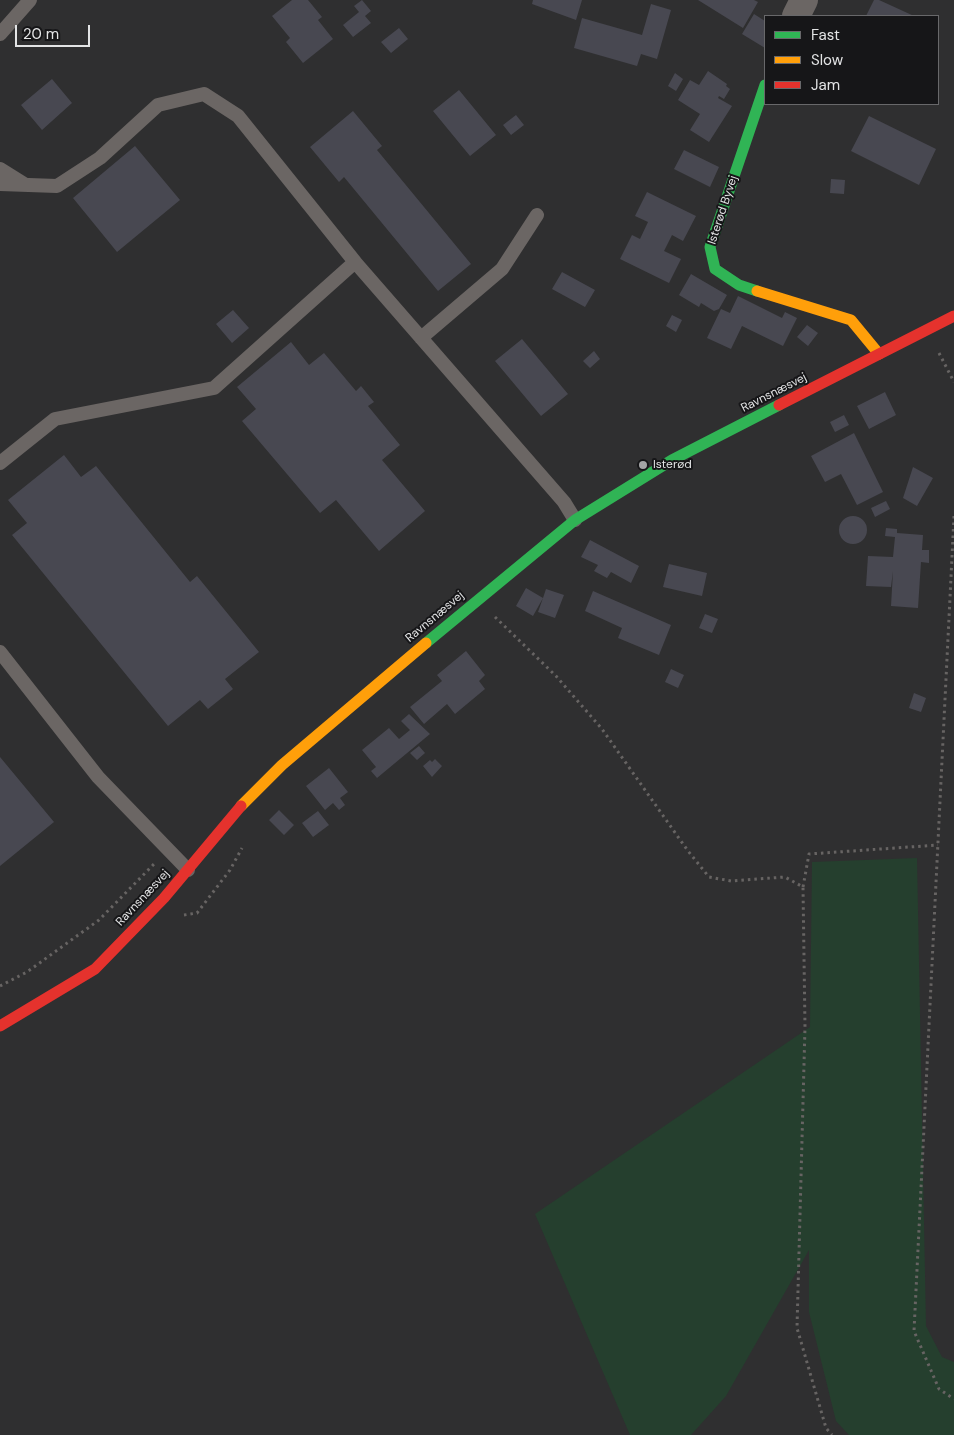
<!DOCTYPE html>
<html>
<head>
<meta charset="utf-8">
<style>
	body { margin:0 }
	#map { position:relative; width:954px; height:1435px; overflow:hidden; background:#2f2f30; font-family:"DM Sans",sans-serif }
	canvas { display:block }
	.legend { position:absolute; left:764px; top:15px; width:175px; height:90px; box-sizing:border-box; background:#161618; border:1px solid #68686a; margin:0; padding:6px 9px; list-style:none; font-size:15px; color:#e3e4e5 }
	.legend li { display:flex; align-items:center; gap:10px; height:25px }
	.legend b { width:25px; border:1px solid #68686a }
	.scale { position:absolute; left:15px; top:25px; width:75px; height:22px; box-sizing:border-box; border:2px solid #e3e4e5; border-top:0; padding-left:6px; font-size:15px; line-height:18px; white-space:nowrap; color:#e3e4e5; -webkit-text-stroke:4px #161618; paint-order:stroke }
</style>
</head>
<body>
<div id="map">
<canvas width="954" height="1435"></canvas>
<ul class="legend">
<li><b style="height:6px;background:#30b455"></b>Fast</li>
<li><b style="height:6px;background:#ff9f0a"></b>Slow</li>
<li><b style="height:6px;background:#e5322d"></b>Jam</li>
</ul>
<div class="scale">20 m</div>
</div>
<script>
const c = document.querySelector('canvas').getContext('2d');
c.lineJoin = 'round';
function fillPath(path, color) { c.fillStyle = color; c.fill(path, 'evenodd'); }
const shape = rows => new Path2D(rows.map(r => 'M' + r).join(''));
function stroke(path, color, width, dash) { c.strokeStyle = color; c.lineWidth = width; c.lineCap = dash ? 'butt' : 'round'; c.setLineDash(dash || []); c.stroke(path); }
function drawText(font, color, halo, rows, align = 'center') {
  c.font = font + ' "DM Sans",sans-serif'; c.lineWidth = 4; c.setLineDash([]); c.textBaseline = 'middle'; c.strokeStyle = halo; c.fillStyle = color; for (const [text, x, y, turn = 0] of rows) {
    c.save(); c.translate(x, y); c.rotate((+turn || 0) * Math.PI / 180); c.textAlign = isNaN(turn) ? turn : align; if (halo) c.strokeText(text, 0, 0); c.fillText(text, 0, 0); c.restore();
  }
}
fillPath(shape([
	[917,858,926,1326,942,1357,954,1362,954,1435,849,1435,836,1421,809,1312,809,1250,726,1396,691,1435,630,1435,535,1214,810,1027,812,862]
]), '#253f2e');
fillPath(shape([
	[292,0,308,0,322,17,318,20,333,39,303,63,286,42,290,38,272,16],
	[362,0,371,11,365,16,371,23,353,37,343,25,359,12,354,6],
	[533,0,582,0,576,20,532,4],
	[698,0,754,0,758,2,743,28],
	[874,0,879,0,914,16,866,16],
	[651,4,671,10,657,59,641,54,637,66,574,48,582,18,642,35],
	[754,14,765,21,765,48,742,34],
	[399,28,408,39,391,53,381,42],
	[708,71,727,84,726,86,730,89,724,99,719,96,718,98,732,106,709,142,690,130,700,114,678,100,690,80,699,85],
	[675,73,683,79,676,91,668,86],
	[52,79,72,103,42,130,21,105],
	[459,90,496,135,470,156,433,111],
	[353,111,382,146,377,150,471,264,438,291,344,177,339,182,310,147],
	[516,115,524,125,511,135,503,125],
	[869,116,936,149,919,185,851,151],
	[135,146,180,200,117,252,73,198],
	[684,150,719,167,710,187,674,169],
	[831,179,845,180,844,194,830,193],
	[647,192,696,216,683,241,672,235,664,251,681,259,669,283,620,259,632,235,640,239,648,222,635,216],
	[562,272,595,290,585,307,552,289],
	[691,274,727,295,719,309,714,311,701,303,699,307,679,295],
	[738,296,782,318,785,312,797,318,783,346,742,326,731,349,707,338,721,309,730,313],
	[233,310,249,328,232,343,216,324],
	[672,315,682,320,676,332,666,326],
	[807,325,818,333,808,346,797,337],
	[522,339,568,394,541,416,495,361],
	[291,342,309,365,324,353,356,391,361,386,374,402,368,406,400,445,382,460,425,511,379,551,336,500,320,513,242,421,256,409,237,387],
	[594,351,600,359,590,368,583,361],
	[885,392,896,415,869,429,857,406],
	[844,415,849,425,835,432,830,422],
	[854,433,883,492,857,505,841,474,825,482,811,456],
	[64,455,81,477,96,466,190,582,197,576,259,652,225,679,233,689,208,709,200,700,168,726,12,535,27,523,8,500],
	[913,467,933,478,917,506,903,498],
	[886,501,890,509,875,517,871,508],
	'839 530a14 14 0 1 1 28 0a14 14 0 1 1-28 0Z',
	[886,528,897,529,897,533,923,535,922,550,929,550,929,563,921,562,918,608,891,606,893,571,891,587,866,586,868,556,893,557,895,537,885,536],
	[590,540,639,566,631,583,611,572,607,578,594,571,598,565,581,557],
	[669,564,707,573,702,596,663,587],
	[526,588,543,598,546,589,564,595,555,618,538,612,543,598,533,616,516,606],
	[593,591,671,625,659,655,618,638,622,628,585,611],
	[705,614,718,619,712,633,699,628],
	[466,651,485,675,479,681,485,689,455,714,447,704,424,724,410,707,442,681,437,675],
	[671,669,684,675,678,688,665,682],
	[914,693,926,698,921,712,909,708],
	[409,714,430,734,377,778,371,771,376,767,362,750,389,728,399,739,410,730,401,721],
	[419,746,425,753,417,760,410,753],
	[0,757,54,822,0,866],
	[435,759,442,766,432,777,423,766,430,760,432,762],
	[329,768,348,792,340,798,345,805,339,810,333,803,325,810,306,786],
	[279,810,294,825,284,835,269,820],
	[318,811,329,825,313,837,302,823]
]), '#484851');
stroke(shape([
	[939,353,954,382],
	[954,516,914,1331,939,1389,954,1399],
	[495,617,556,676,602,729,688,851,709,877,731,881,785,877,803,887,805,1027,797,1328,826,1428,832,1435],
	[803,887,809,854,938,845],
	[184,915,197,913,230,870,242,848],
	[0,986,27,972,99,920,155,863]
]), '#676463', 3, [2.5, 4]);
stroke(shape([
	[0,34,30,0],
	[0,169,24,184],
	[0,184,57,186,100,158,158,105,204,94,238,116,355,262],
	[421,338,502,269,537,215],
	[0,463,55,419,214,388,355,262,564,502,575,520],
	[0,652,98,777,188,870]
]), '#6b6664', 14);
stroke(shape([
	[796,16,804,0]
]), '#6b6664', 28);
stroke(shape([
	[757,291,739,285,715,269,710,247,765,85],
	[426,643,575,520,672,460,779,405]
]), '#30b455', 11);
stroke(shape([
	[757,291,851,320,879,354],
	[241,806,282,765,426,643]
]), '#ff9f0a', 11);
stroke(shape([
	[779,405,954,316],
	[0,1026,95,969,164,898,241,806]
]), '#e5322d', 11);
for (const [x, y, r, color] of [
	[643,465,5,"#a4a5a6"]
]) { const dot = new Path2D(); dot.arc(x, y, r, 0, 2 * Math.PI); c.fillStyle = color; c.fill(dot); stroke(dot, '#161618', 2); }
drawText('12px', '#e3e4e5', '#161618', [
	["Isterød Byvej",723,210,-72],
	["Ravnsnæsvej",774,393,-27],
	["Ravnsnæsvej",435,617,-40],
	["Ravnsnæsvej",143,898,-47]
]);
drawText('12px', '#e3e4e5', '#161618', [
	["Isterød",653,465]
], 'left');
</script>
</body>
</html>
